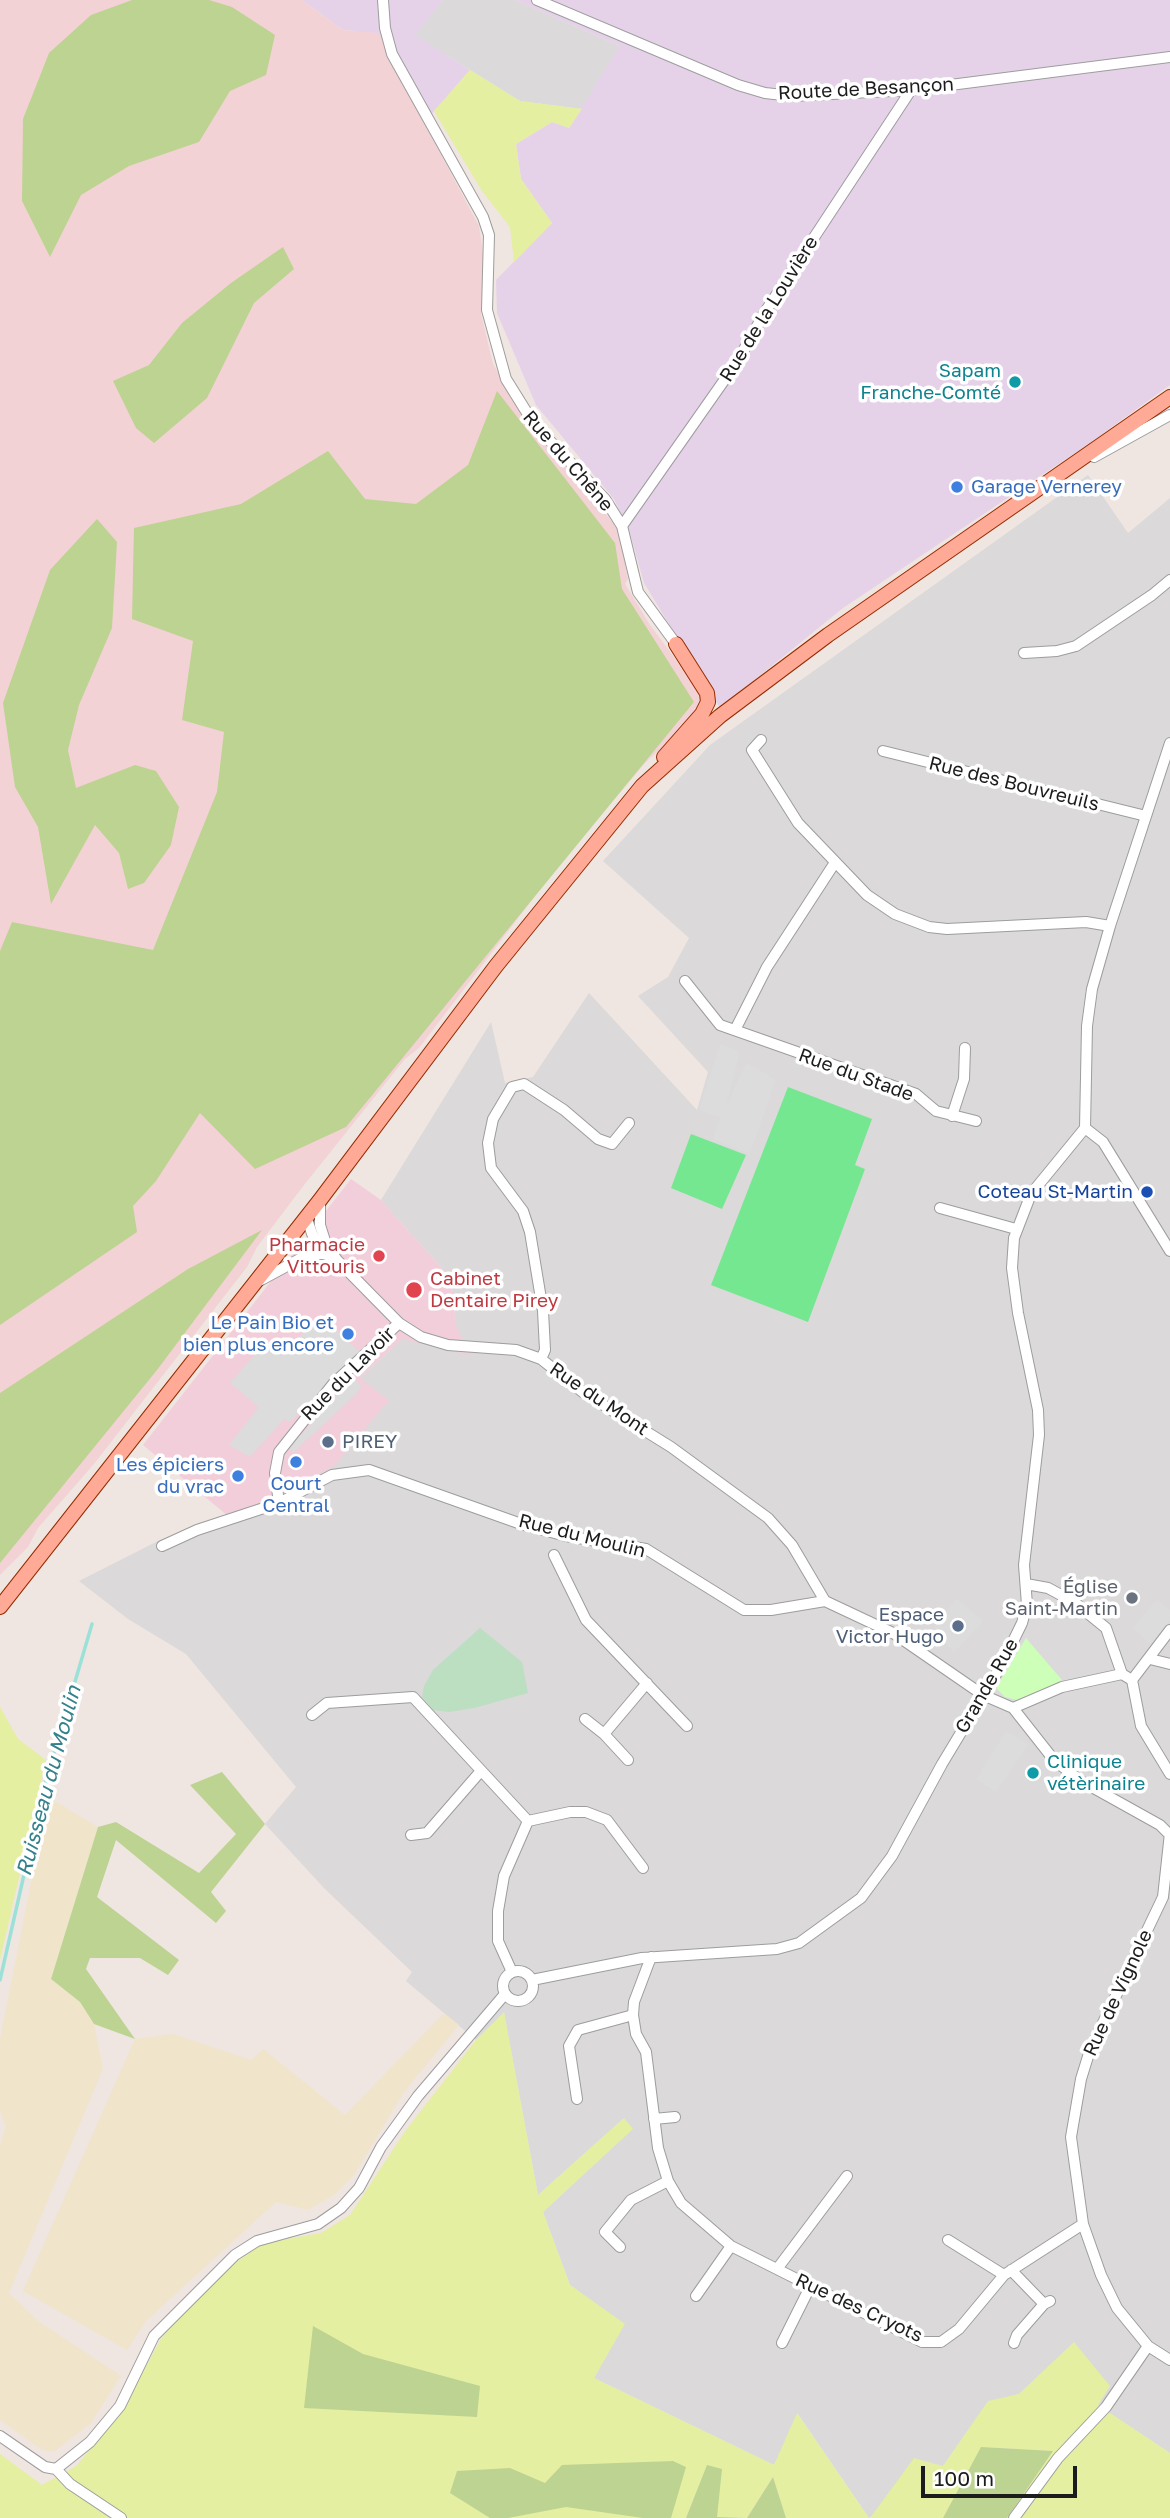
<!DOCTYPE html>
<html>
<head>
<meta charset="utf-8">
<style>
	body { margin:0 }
	#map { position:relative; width:1170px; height:2518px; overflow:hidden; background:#efe5e1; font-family:"Golos Text",sans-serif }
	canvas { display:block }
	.scale { position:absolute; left:921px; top:2466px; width:156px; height:32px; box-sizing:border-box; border:4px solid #1c1c1c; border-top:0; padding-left:9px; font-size:21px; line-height:24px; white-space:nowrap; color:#1c1c1c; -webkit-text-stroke:5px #fff; paint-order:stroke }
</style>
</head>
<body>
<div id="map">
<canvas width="1170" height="2518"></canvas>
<div class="scale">100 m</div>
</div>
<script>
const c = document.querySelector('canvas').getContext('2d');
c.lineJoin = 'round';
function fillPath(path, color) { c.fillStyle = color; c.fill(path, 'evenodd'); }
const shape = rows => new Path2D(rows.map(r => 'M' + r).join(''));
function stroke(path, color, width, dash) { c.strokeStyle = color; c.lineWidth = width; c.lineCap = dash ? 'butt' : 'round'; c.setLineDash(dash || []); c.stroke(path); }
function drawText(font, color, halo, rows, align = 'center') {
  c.font = font + ' "Golos Text",sans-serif'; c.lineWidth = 7; c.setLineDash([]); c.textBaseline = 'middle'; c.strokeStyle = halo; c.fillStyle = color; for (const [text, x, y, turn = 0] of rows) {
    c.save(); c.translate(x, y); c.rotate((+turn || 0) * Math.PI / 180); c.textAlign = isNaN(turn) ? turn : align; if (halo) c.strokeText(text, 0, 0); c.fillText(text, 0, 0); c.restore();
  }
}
fillPath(shape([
	[443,0,515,0,620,46,582,109,520,101,414,35],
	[1088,475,1128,533,1170,498,1170,2453,1097,2405,1074,2343,1019,2394,988,2402,943,2466,869,2518,798,2414,774,2465,594,2378,624,2324,570,2285,543,2212,632,2129,623,2119,538,2195,504,2013,476,2040,406,1981,412,1972,324,1888,265,1824,296,1787,186,1654,128,1619,79,1581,160,1540,299,1487,388,1400,359,1379,402,1339,455,1323,454,1297,447,1274,381,1200,491,1022,505,1083,533,1077,589,993,697,1110,708,1072,638,996,668,977,689,938,603,861,710,745]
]), '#dbd9da');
fillPath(shape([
	[351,1179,381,1200,447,1274,454,1297,455,1323,470,1355,402,1339,360,1378,389,1400,335,1465,299,1487,228,1516,143,1445]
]), '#f2ceda');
fillPath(shape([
	[302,0,443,0,415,35,470,70,424,123,389,57,357,31,343,30],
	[515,0,1170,0,1170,385,1087,445,843,608,720,708,644,583,630,533,614,499,536,405,497,313,496,280,552,223,521,179,516,144,552,122,569,128,620,46]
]), '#e5d2e9');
fillPath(shape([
	[0,0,302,0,343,30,379,33,389,57,479,226,485,266,481,314,493,364,528,424,567,464,619,531,628,579,625,584,650,625,703,696,696,717,646,762,564,858,419,1048,405,1059,304,1185,257,1247,247,1267,94,1464,38,1528,28,1547,0,1575]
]), '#f3d2d5');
fillPath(shape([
	[48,1797,98,1827,51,1979,80,2002,94,2024,103,2069,9,2293,38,2321,121,2376,91,2423,54,2452,42,2450,0,2420,0,2144,6,2126,0,2112,0,2039],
	[444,2013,459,2025,404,2092,354,2175,334,2195,308,2210,276,2202,146,2321,127,2350,23,2291,135,2039,173,2034,251,2060,263,2049,345,2115]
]), '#f0e5ca');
fillPath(shape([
	[470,70,520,101,582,109,569,128,552,122,516,144,521,179,552,223,514,262,510,227,482,191,434,111],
	[0,1707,18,1739,46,1760,0,1960],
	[504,2012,538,2195,624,2118,633,2129,543,2212,570,2285,625,2324,594,2378,774,2465,797,2413,869,2518,786,2518,773,2477,747,2518,716,2517,721,2469,707,2466,686,2518,0,2518,0,2454,42,2485,76,2466,119,2416,162,2337,227,2268,264,2243,321,2233,350,2215,406,2130,476,2040],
	[1074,2342,1110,2386,1098,2405,1170,2453,1170,2518,1007,2518,1052,2451,982,2447,943,2518,870,2518,914,2458,943,2466,988,2401,1019,2394]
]), '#e4efa1');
fillPath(shape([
	[132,0,209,0,232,7,275,35,266,75,230,91,199,142,129,166,81,195,50,257,22,201,23,119,49,53,91,15],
	[283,247,294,269,254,303,207,398,154,443,136,428,113,381,149,365,182,323,231,283],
	[497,391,615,543,622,589,694,702,346,1127,255,1169,200,1113,156,1181,133,1206,137,1232,0,1325,0,951,12,922,153,950,217,792,224,732,182,720,193,641,132,619,134,528,241,504,328,451,365,499,416,504,468,465],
	[97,519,117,542,112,628,79,705,68,750,76,788,135,765,156,771,179,807,171,845,144,883,128,889,119,853,95,825,51,904,38,827,15,787,3,703,50,570],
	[262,1230,157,1370,0,1563,0,1393,188,1269],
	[222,1772,265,1824,211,1892,226,1911,216,1923,116,1840,97,1897,179,1960,168,1975,140,1958,90,1958,86,1969,135,2039,94,2024,80,2002,51,1979,98,1827,116,1822,199,1873,236,1834,190,1785],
	[313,2326,363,2354,480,2386,477,2417,304,2408],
	[981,2447,1053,2451,1007,2518,943,2518],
	[673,2461,686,2467,671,2518,643,2518,566,2507,508,2518,490,2518,450,2493,457,2471,510,2468,545,2483,562,2465],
	[707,2465,722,2469,717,2517,747,2518,773,2477,786,2518,686,2518]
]), '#bdd391');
fillPath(shape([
	[480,1628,522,1662,528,1693,474,1708,449,1712,433,1710,422,1697,424,1686,433,1670]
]), '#bcdfc2');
fillPath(shape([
	[1026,1638,1062,1680,1021,1701,1005,1697,996,1688]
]), '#cdffb8');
fillPath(shape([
	[788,1087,872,1119,855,1165,865,1169,808,1322,711,1285],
	[691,1134,746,1155,722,1209,671,1188]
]), '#76e791');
fillPath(shape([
	[720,1044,740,1052,726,1107,746,1062,776,1080,750,1154,713,1139,720,1118,699,1110],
	[312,1323,321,1329,328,1323,360,1352,290,1422,284,1419,250,1457,229,1445,259,1407,230,1383,266,1342,283,1356],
	[353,1378,362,1386,355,1395,294,1452,289,1448],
	[956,1598,984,1621,954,1653,932,1630],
	[1157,1599,1170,1610,1170,1621,1150,1644,1132,1628],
	[1006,1731,1029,1744,996,1792,976,1779]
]), '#dcdcdc');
stroke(shape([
	[0,1980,44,1787,92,1624]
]), '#9ce1d7', 3.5);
const minor = shape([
	[383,0,385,28,392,54,483,217,489,235,487,310,506,379,534,424,605,499,622,526,638,592,676,644],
	[537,0,738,85,765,93,792,96,911,90,1170,57],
	[1094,457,1170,415],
	[622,526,737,362,765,312,911,90],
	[1024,653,1057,651,1076,646,1152,595,1170,580],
	[761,740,752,750,798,823,867,895,895,914,929,927,947,929,1086,922,1110,926],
	[883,751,1146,816],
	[685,981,720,1025,916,1094,936,1111,976,1121],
	[735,1030,767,967,834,864],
	[952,1116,964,1079,965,1048],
	[1085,1128,1087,1026,1092,989,1110,926,1170,743],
	[1085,1128,1103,1142,1170,1251],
	[320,1200,320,1225,326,1244,337,1260,399,1323,421,1337,448,1345,516,1350,541,1359,584,1393,671,1447,768,1518,792,1545,825,1601,893,1633,983,1695,1013,1708,1062,1687,1122,1674,1132,1680,1170,1630],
	[940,1208,1016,1229],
	[306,1217,314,1239,328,1253],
	[261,1280,309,1254,325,1254,337,1260],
	[541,1359,545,1350,543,1311,530,1232,523,1211,491,1168,488,1143,493,1119,512,1087,524,1084,564,1110,598,1139,612,1144,629,1123],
	[279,1503,275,1473,279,1452,333,1384,399,1323],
	[162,1546,197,1530,279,1503,332,1475,369,1470,524,1525,566,1536,646,1549,744,1610,771,1610,825,1601],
	[554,1555,586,1620,687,1726],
	[1026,1584,1048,1588,1074,1602,1106,1628,1122,1674],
	[1150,1659,1170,1664],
	[1132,1680,1141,1726,1170,1774],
	[1013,1708,1054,1760,1081,1781,1160,1825,1170,1835],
	[312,1715,327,1703,413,1697,528,1821,504,1876,498,1911,498,1941,512,1972],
	[585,1719,604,1734],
	[628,1760,604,1734,647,1683],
	[528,1821,570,1812,586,1812,607,1820,643,1868],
	[1170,1833,1163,1897,1090,2050,1081,2079,1071,2137,1083,2224,1101,2275,1117,2308,1148,2346,1170,2360],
	[411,1835,427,1833,480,1772],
	[651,1957,634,2002,633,2015,636,2034,646,2052,658,2148,668,2181,681,2203,731,2246,922,2342,941,2342,959,2329,1004,2275,1083,2224],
	'503 1986a15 15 0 1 1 30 0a15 15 0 1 1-30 0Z',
	[532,1980,642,1958,777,1949,799,1943,861,1898,892,1856,942,1764,1001,1666,1022,1623,1027,1605,1024,1565,1039,1435,1038,1410,1018,1313,1012,1268,1014,1238,1031,1194,1085,1128],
	[577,2099,569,2046,578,2030,633,2015],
	[654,2119,675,2117],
	[948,2240,1004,2275],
	[620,2247,605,2232,631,2200,668,2181],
	[777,2269,847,2176],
	[1011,2270,1044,2304],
	[696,2296,731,2246],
	[782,2343,810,2287],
	[1014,2343,1017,2335,1044,2304,1050,2301],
	[0,2436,45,2467,56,2469,70,2484,121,2518],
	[56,2469,90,2442,120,2406,154,2336,235,2255,257,2241,318,2224,341,2208,359,2188,381,2147,418,2096,505,1994],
	[1014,2518,1058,2458,1106,2407,1148,2346]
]);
const major = shape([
	[664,757,702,714,708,702,707,693,676,644],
	[0,1607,320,1200,496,966,642,786,720,716,828,635,1170,397]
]);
stroke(minor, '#9d9d9d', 12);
stroke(major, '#952c00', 16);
stroke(minor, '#fff', 10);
stroke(major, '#ffaa96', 14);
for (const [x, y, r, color] of [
	[1015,382,7,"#0f9aa8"],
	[957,487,7,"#3f7fe0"],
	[1147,1192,7,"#1a4fb4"],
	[379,1256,7,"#e0444e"],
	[414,1290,9,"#e0444e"],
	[348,1334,7,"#3f7fe0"],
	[328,1442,7,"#5c6f8a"],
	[296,1462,7,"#3f7fe0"],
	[238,1476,7,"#3f7fe0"],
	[1132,1598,7,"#6b7280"],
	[958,1626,7,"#5c6f8a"],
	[1033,1773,7,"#0f9aa8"]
]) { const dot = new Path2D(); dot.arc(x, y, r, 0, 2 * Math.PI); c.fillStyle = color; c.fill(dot); stroke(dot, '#fff', 2.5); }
drawText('19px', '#1c1c1c', '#fff', [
	["Route de Besançon",866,89,-3],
	["Rue de la Louvière",769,309,-58],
	["Rue du Chêne",568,461,49],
	["Rue des Bouvreuils",1014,784,14],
	["Rue du Stade",856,1075,20],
	["Rue du Lavoir",348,1374,-45],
	["Rue du Mont",599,1399,34],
	["Rue du Moulin",582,1536,14],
	["Grande Rue",987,1686,-60],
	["Rue de Vignole",1118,1993,-65],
	["Rue des Cryots",859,2308,25]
]);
drawText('19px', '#0d838f', '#fff', [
	["Sapam",1001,371],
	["Franche-Comté",1001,393],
	["Clinique",1047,1762,"left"],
	["vétèrinaire",1047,1784,"left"]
], 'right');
drawText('19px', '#366cbe', '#fff', [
	["Garage Vernerey",971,487,"left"],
	["Le Pain Bio et",334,1323],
	["bien plus encore",334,1345],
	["Les épiciers",224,1465],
	["du vrac",224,1487],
	["Court",296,1484,"center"],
	["Central",296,1506,"center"]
], 'right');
drawText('19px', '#164399', '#fff', [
	["Coteau St-Martin",1133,1192]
], 'right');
drawText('19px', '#be3a42', '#fff', [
	["Pharmacie",365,1245],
	["Vittouris",365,1267],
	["Cabinet",430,1279,"left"],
	["Dentaire Pirey",430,1301,"left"]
], 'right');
drawText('19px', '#4e5e75', '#fff', [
	["PIREY",342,1442],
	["Espace",944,1615,"right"],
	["Victor Hugo",944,1637,"right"]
], 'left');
drawText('19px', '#5b616d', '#fff', [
	["Église",1118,1587],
	["Saint-Martin",1118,1609]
], 'right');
drawText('italic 21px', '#34818c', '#fff', [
	["Ruisseau du Moulin",49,1781,-75]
]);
</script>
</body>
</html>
